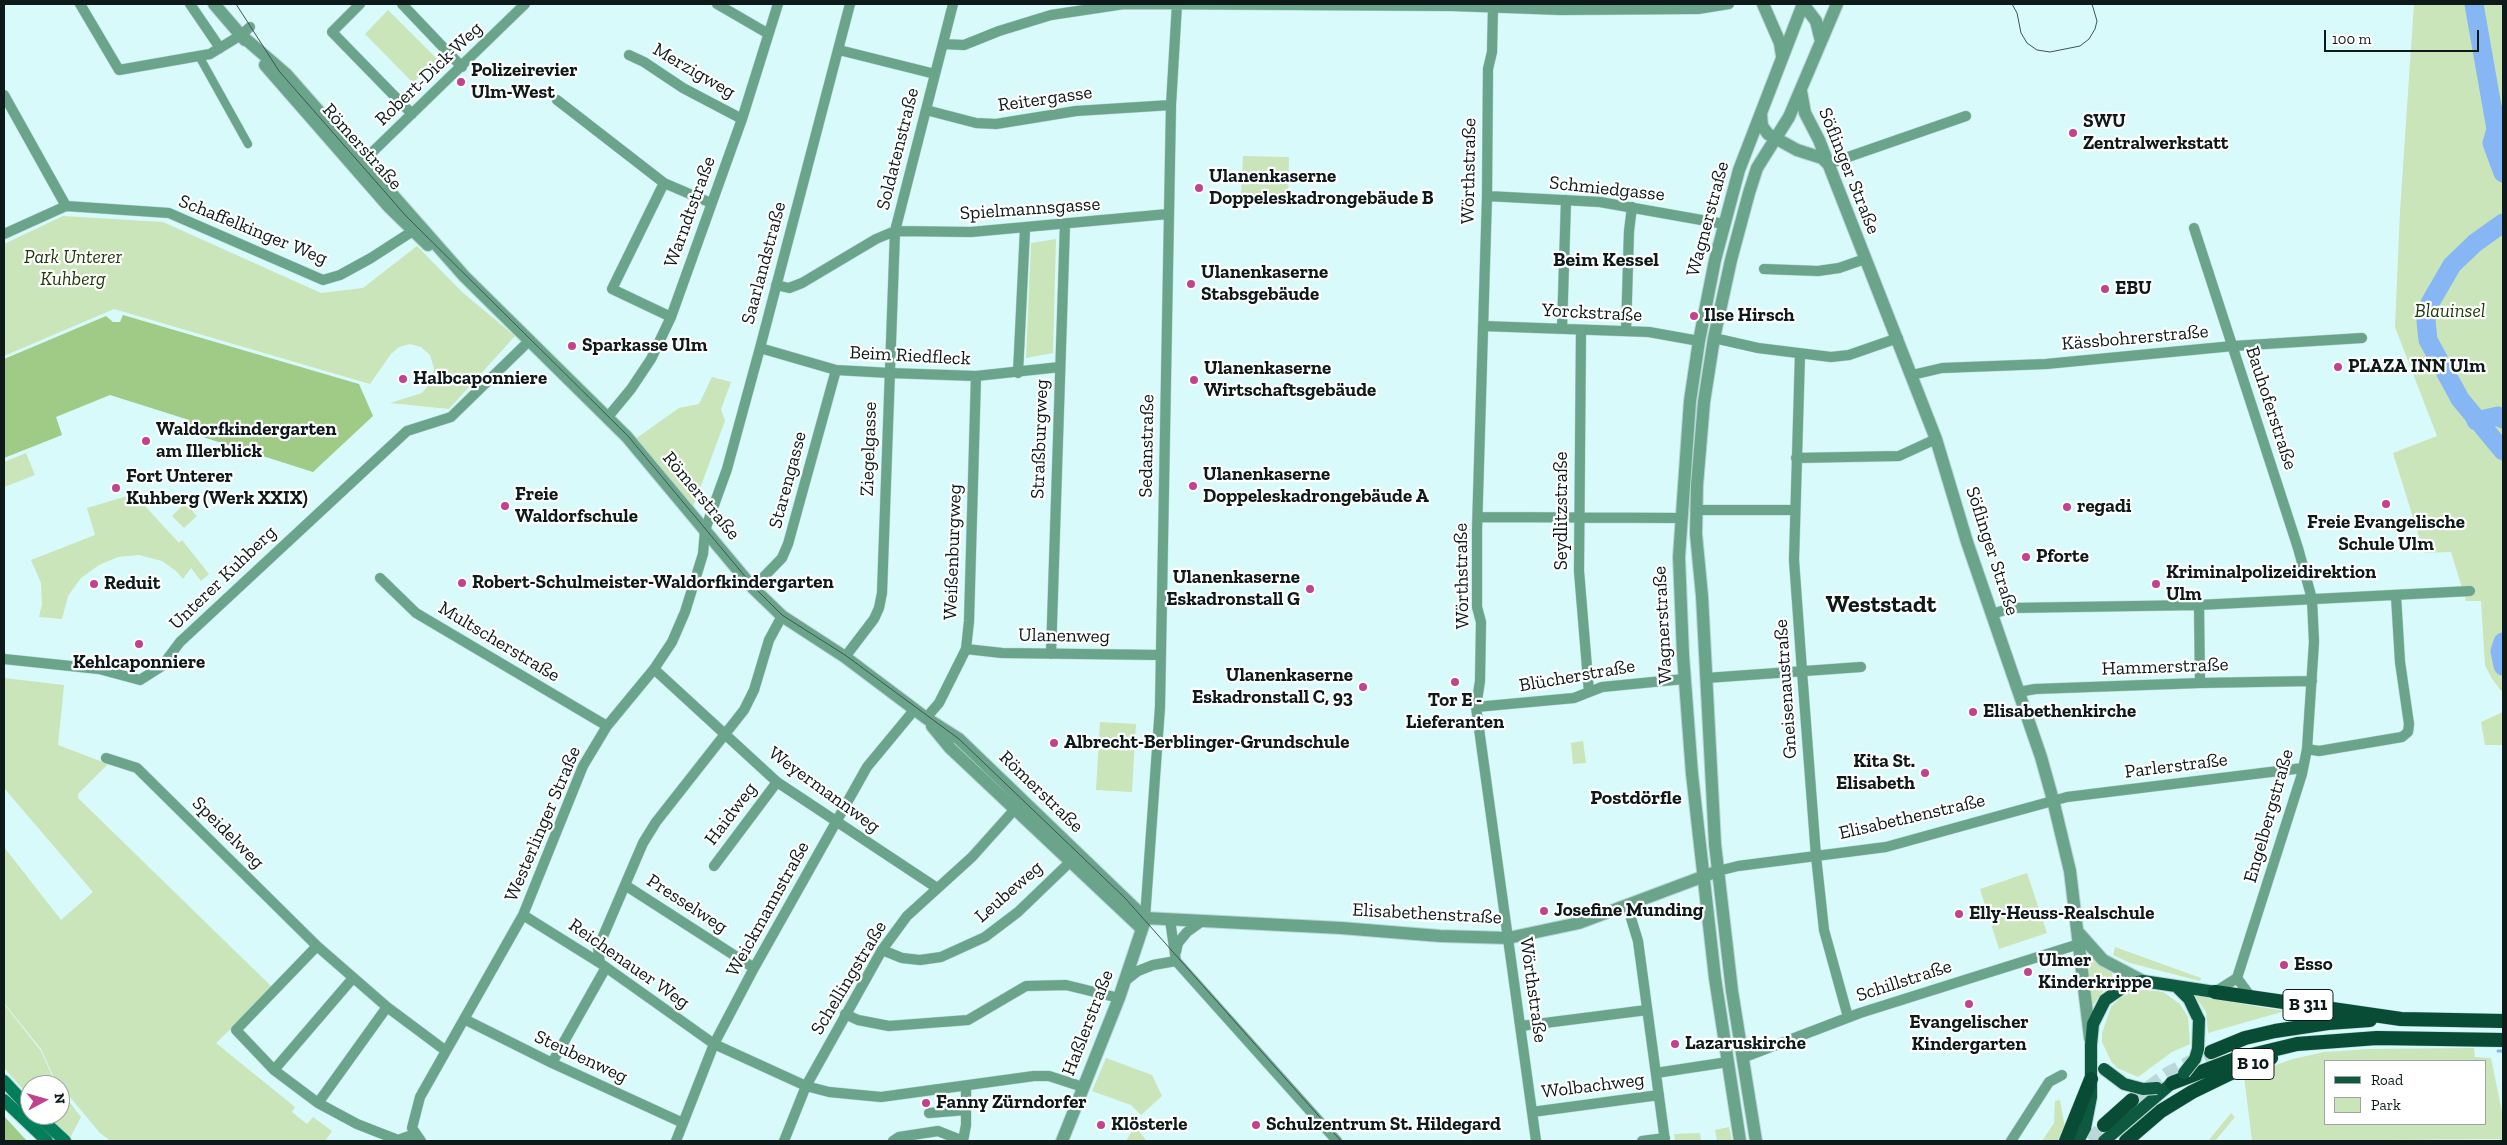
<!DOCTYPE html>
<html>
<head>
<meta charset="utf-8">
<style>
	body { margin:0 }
	#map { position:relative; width:2507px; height:1145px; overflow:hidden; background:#d9fafa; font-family:"Zilla Slab",serif }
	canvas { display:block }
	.frame { position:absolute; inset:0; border:5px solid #0e1a1a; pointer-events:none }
	.legend { position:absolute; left:2324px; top:1060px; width:162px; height:65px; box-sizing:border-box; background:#fff; border:1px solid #9fa3a3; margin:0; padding:6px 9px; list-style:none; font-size:15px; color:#0e1a1a }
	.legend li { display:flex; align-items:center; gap:10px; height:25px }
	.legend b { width:25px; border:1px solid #9fa3a3 }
	.north { position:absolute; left:20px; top:1075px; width:50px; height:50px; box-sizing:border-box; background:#fff; border:1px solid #9fa3a3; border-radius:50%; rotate:84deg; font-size:14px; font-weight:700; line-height:20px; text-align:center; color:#0e1a1a }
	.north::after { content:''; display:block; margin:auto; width:18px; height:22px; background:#c1428e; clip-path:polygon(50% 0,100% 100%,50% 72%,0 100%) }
	.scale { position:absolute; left:2324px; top:30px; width:155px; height:22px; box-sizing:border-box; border:2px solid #0e1a1a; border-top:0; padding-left:6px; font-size:15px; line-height:18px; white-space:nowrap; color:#0e1a1a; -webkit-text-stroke:4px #fff; paint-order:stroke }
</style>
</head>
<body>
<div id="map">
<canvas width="2507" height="1145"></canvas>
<div class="frame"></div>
<ul class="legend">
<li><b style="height:6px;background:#0d5a40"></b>Road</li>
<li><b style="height:14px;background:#c9e5b9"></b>Park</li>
</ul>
<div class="north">N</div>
<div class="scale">100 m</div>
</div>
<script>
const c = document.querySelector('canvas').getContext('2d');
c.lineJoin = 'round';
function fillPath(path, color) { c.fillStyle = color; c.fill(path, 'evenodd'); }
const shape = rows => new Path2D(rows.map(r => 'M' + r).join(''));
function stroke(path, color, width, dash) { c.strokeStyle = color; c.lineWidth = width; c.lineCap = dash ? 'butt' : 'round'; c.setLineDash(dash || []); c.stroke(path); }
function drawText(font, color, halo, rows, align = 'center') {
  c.font = font + ' "Zilla Slab",serif'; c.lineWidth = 4.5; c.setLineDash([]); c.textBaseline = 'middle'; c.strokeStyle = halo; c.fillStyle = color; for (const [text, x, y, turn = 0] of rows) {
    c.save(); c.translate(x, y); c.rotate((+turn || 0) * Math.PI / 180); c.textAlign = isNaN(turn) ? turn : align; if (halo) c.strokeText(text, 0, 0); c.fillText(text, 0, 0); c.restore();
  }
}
fillPath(shape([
	[2414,4,2503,4,2503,693,2492,679,2485,665,2481,601,2466,601,2451,552,2424,553,2393,453,2437,436,2395,327,2400,211],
	[388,10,437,59,413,83,365,34],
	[1243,156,1289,157,1288,196,1241,196],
	[63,216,163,222,321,293,363,288,417,246,462,292,515,336,449,409,390,403,422,393,432,381,434,368,430,355,421,347,410,344,399,347,391,354,370,384,114,309,4,356,4,244],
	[1056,239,1053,353,1026,358,1031,243],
	[712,377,731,382,721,409,725,421,693,507,634,440,679,408,699,404],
	[26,453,35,475,4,487,4,462],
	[134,494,179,543,182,540,209,574,201,581,191,568,183,579,176,571,162,561,139,555,118,557,99,565,81,578,68,596,62,619,39,617,42,604,41,583,31,560,95,535,87,508],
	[185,503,197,516,184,528,172,516],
	[4,678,64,685,58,745,108,764,78,794,78,798,273,988,216,1043,295,1107,292,1112,307,1124,313,1117,332,1131,325,1141,111,1141,100,1133,54,1078,41,1049,4,1003,4,847,61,920,93,892,4,788],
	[2503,712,2503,745,2485,745,2481,722],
	[1100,722,1136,724,1132,792,1096,790],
	[1583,741,1586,763,1573,764,1571,743],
	[2027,873,2047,933,1999,949,1980,889],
	[2115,947,2201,978,2200,981,2130,963,2113,955],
	[2092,959,2112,973,2113,982,2104,990,2093,1005,2091,1004,2085,963],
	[2145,990,2163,992,2180,1004,2188,1017,2190,1044,2172,1052,2138,1077,2117,1068,2111,1061,2102,1042,2102,1033,2111,1007,2120,998,2132,992],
	[2195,996,2285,1011,2208,1033,2206,1012],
	[4,1004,41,1051,56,1085,30,1085,30,1097,4,1068],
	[2474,1048,2475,1057,2491,1058,2503,1117,2503,1141,2496,1141,2501,1139,2252,1141,2244,1076,2293,1059,2324,1052,2369,1049],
	[2326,1061,2486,1061,2486,1124,2326,1124],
	[1106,1058,1152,1075,1162,1096,1141,1115,1131,1105,1092,1091],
	[60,1090,81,1117,70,1138,46,1115,60,1115],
	[2060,1100,2065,1128,2057,1141,2042,1141,2054,1123,2055,1101],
	[2231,1113,2235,1117,2215,1141,2208,1141],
	[1135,1126,1146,1140,1147,1141,1126,1141],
	[1729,1127,1732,1141,1717,1141,1715,1130],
	[1700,1133,1701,1141,1675,1141,1674,1134]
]), '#c9e5b9');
fillPath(shape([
	[123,315,359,384,373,416,313,472,187,432,189,420,110,395,56,417,62,435,4,458,4,359,106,316,113,322,120,322],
	[4,1116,27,1141,4,1141]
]), '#a0cb87');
stroke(shape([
	[2492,107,2503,107],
	[2498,1051,2503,1051]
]), '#87b6f4', 3);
stroke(shape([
	[2474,4,2496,129,2492,143,2503,173],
	[2503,223,2475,243,2452,265,2430,303,2426,321,2428,340,2460,399,2503,451],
	[2476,421,2498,416,2503,419],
	[2503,642,2500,651,2503,666]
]), '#87b6f4', 19);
stroke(shape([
	[2132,1100,2169,1073,2211,1052],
	[2091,1141,2104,1125]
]), '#bbd8d8', 14, [14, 7]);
const pedestrian = shape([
	[199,56,248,144]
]);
const minor = shape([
	[80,4,119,70,210,54,241,35,250,27],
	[190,4,220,48],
	[360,4,332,32,412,114],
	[402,4,462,67],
	[717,4,767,33],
	[1493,7,1492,52,1488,69,1487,196,1477,530,1477,607,1481,622,1480,681,1476,707,1536,1141],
	[943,44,964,45,999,31,1051,15,1124,4,1452,6,1560,10,1698,9,1729,4],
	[839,50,935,74],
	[629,55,644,62,683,88,742,119],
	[4,95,66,206],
	[557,100,664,183,711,203],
	[926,110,976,123,996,124,1076,111,1171,105],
	[1828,164,1966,116],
	[358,166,525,4],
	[664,183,612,289,671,317],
	[1487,196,1600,202,1724,224],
	[2194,228,2298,548,2312,599,2314,642,2307,749,2302,774,2237,978,2215,992],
	[4,234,66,206,169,213,323,280,340,275,371,258,419,227],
	[1764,269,1818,271,1839,268,1865,259],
	[776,285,789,288,802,283,876,239,895,231,953,4],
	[1483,326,1649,332,1699,341],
	[1562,329,1566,200],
	[1581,330,1579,571,1589,692],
	[1626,331,1629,231,1632,207],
	[1714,338,1758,348,1831,357,1849,355,1898,338],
	[760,348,836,370,890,373,976,376,1060,367],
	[1800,354,1794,560,1802,671,1816,856,1824,930,1848,1017],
	[1018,373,1025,229],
	[1912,375,1942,368,2046,364,2233,346,2362,338],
	[607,418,631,389,651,359,671,317,742,119,778,4],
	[1796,458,1899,456,1936,439],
	[1696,510,1795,510],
	[1478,517,1682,518],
	[380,578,416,613,607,726],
	[753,588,782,558,788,544,836,370],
	[2199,605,2200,683],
	[1993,614,2010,608,2199,605,2470,591],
	[966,649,1002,653,1161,655],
	[1051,654,1065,224],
	[845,657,874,619,879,608,882,593,895,231,971,232,1168,214],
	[4,659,99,669,140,680,162,666,180,642,407,431,451,417,530,340],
	[654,669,777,782,937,888],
	[1706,678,1861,667],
	[2019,692,2035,689,2200,683,2312,681],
	[1476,707,1574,698,1602,687,1684,679],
	[926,718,939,703,966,649,969,621,976,376],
	[2307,749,2319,751,2402,737,2408,732,2409,724,2400,662,2396,596],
	[106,758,137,768,317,946,387,1007,446,1051],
	[714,866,777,782],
	[1718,871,1738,866,1886,847,2067,797,2303,768],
	[625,885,754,968],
	[1627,905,1638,941,1665,1141],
	[523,915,600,963,714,1044,806,1086,829,1092,881,1097,1034,1076,1049,1076,1083,1087],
	[1145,918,1160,707,1171,105,1177,4],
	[1170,920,1176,961],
	[317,946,236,1030,274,1070,318,1103,357,1124,398,1140,415,1134],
	[882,950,902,958,920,960,941,957,985,937,1018,912,1070,862],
	[1176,952,1178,943,1187,932,1201,922],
	[1176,961,1337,1141],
	[600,963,598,948,643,843,656,822,744,710,754,690,769,640,782,616],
	[2237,978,2251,997],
	[1125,981,1138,971,1153,965,1176,961],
	[845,1014,858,1020,889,1026,968,1020,1026,986,1066,985,1119,998],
	[466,1020,552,1063,683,1123],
	[1521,1026,1647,1010],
	[1742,1058,1860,1013,2079,944],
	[552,1063,605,969],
	[274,1070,353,978],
	[1656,1073,1728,1062],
	[318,1103,387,1007],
	[1532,1112,1659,1095],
	[929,1113,966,1110],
	[421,1141,412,1128,420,1097,523,915,583,766,607,726,654,669,672,642,685,612,703,554,705,530,727,469,760,348,850,4],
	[676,1141,714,1044,754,968,867,767,915,709],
	[784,1141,806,1086,882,950,907,916,972,857,1015,809],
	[893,1141,899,1137,938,1131,963,1141],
	[963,1141,966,1125,966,1087],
	[1642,1141,1665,1138],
	[2011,1141,2049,1082,2062,1075]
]);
const tertiary = shape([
	[214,4,245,40],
	[1763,4,1780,43,1782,56],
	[1803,4,1816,21,1821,41],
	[241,35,286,74,464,276,627,437,753,588,782,616,845,657,926,718,959,739,1145,918,1341,928,1440,936,1508,938,1579,923,1718,871],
	[265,65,389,207,428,245],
	[1801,91,1805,113,1819,140,1936,439,1967,542,2041,757,2053,800,2070,871,2090,1038],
	[1761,114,1762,126,1768,134,1797,150,1822,158,1828,164],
	[932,726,950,748,1142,929],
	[2078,932,2103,960,2143,981],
	[1062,1141,1119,998,1144,923],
	[1740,1141,1715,978,1692,774,1683,655,1679,557,1690,401,1699,341,1715,260,1739,170,1803,4],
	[1756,1141,1732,991,1715,844,1702,596,1696,534,1697,485,1704,402,1714,338,1731,260,1749,193,1757,168,1789,117,1837,4]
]);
const secondary = shape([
	[4,1081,30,1109],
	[4,1100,47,1141],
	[37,1115,65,1141]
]);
const primary = shape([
	[2176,986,2189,999,2199,1020],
	[2078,1141,2085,1128,2091,1097,2091,1045,2093,1024,2105,1000,2128,984,2143,981,2215,992],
	[2104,1141,2172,1083]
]);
const trunk = shape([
	[2215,992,2401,1019,2503,1021],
	[2211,1052,2245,1038,2275,1031,2328,1023,2370,1020],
	[2172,1083,2235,1059,2297,1044,2377,1038,2503,1040],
	[2104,1125,2132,1100],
	[2066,1141,2091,1079],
	[2126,1141,2161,1111,2192,1092,2229,1074,2271,1058]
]);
stroke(pedestrian, '#b9d6d6', 9);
stroke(minor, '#b9d6d6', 11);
stroke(tertiary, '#b9d6d6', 14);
stroke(secondary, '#b9d6d6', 14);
stroke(primary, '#b9d6d6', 14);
stroke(trunk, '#b9d6d6', 15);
stroke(pedestrian, '#6aa58b', 8);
stroke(minor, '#6aa58b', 10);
stroke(tertiary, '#6aa58b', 12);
stroke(secondary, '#027e5a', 12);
stroke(primary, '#0d5a40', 12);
stroke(trunk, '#084c35', 14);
stroke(shape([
	[236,4,279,71,406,216,628,436,753,586,782,615,845,655,959,739,1125,898,1341,1141],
	[2012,4,2017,13,2021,33,2027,43,2037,50,2050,52,2080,46,2089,39,2095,29,2097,21,2092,4]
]), '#415252', 1);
const primaryBridge = shape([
	[2104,1069,2124,1084,2143,1089,2157,1088],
	[2184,1073,2195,1059,2198,1049,2199,1020]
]);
stroke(primaryBridge, '#b9d6d6', 14, []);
stroke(primaryBridge, '#0d5a40', 12);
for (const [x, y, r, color] of [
	[461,82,5,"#c1428e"],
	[2073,133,5,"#c1428e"],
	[1199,188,5,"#c1428e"],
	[1191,284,5,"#c1428e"],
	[2105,289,5,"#c1428e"],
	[1694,316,5,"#c1428e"],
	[572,346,5,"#c1428e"],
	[2338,367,5,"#c1428e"],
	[403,379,5,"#c1428e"],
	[1194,380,5,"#c1428e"],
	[146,441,5,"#c1428e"],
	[1193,486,5,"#c1428e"],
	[116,488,5,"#c1428e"],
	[2386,504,5,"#c1428e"],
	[505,506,5,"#c1428e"],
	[2067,507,5,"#c1428e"],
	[2026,557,5,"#c1428e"],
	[462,583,5,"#c1428e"],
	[94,584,5,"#c1428e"],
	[2156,584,5,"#c1428e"],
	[1310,589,5,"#c1428e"],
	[139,644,5,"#c1428e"],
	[1455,682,5,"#c1428e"],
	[1363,687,5,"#c1428e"],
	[1973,712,5,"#c1428e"],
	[1054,743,5,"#c1428e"],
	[1925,773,5,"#c1428e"],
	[1544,911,5,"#c1428e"],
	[1959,914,5,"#c1428e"],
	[2284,965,5,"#c1428e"],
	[2028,972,5,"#c1428e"],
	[1969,1004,5,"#c1428e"],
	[1675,1044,5,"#c1428e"],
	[926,1103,5,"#c1428e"],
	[1101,1125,5,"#c1428e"],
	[1256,1125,5,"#c1428e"]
]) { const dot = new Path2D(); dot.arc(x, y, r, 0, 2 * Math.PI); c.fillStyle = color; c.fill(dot); stroke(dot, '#fff', 2); }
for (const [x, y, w] of [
	[2308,1005,50],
	[2253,1064,42]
]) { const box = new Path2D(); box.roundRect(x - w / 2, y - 15.5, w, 31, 4); c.fillStyle = '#fff'; c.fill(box); stroke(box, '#0e1a1a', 1); }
drawText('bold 18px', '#0e1a1a', null, [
	["B 311",2308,1005],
	["B 10",2253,1064]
]);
drawText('bold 19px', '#0e1a1a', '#fff', [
	["Polizeirevier",471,71],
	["Ulm-West",471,93],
	["SWU",2083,122],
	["Zentralwerkstatt",2083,144],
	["Ulanenkaserne",1209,177],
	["Doppeleskadrongebäude B",1209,199],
	["Ulanenkaserne",1201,273],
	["Stabsgebäude",1201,295],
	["EBU",2115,289],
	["Ilse Hirsch",1704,316],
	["Sparkasse Ulm",582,346],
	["PLAZA INN Ulm",2348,367],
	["Ulanenkaserne",1204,369],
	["Wirtschaftsgebäude",1204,391],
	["Halbcaponniere",413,379],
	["Waldorfkindergarten",156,430],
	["am Illerblick",156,452],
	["Ulanenkaserne",1203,475],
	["Doppeleskadrongebäude A",1203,497],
	["Fort Unterer",126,477],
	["Kuhberg (Werk XXIX)",126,499],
	["Freie",515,495],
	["Waldorfschule",515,517],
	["regadi",2077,507],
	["Freie Evangelische",2386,523,"center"],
	["Schule Ulm",2386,545,"center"],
	["Pforte",2036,557],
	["Kriminalpolizeidirektion",2166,573],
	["Ulm",2166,595],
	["Ulanenkaserne",1300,578,"right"],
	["Eskadronstall G",1300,600,"right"],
	["Robert-Schulmeister-Waldorfkindergarten",472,583],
	["Reduit",104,584],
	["Kehlcaponniere",139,663,"center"],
	["Ulanenkaserne",1353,676,"right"],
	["Eskadronstall C, 93",1353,698,"right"],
	["Tor E -",1455,701,"center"],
	["Lieferanten",1455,723,"center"],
	["Elisabethenkirche",1983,712],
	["Albrecht-Berblinger-Grundschule",1064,743],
	["Kita St.",1915,762,"right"],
	["Elisabeth",1915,784,"right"],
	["Josefine Munding",1554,911],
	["Elly-Heuss-Realschule",1969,914],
	["Ulmer",2038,961],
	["Kinderkrippe",2038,983],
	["Esso",2294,965],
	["Evangelischer",1969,1023,"center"],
	["Kindergarten",1969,1045,"center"],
	["Lazaruskirche",1685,1044],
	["Fanny Zürndorfer",936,1103],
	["Klösterle",1111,1125],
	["Schulzentrum St. Hildegard",1266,1125]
], 'left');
drawText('19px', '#0e1a1a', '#fff', [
	["Merzigweg",694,71,30],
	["Robert-Dick-Weg",429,74,-44],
	["Reitergasse",1045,99,-8],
	["Römerstraße",362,147,48],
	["Soldatenstraße",898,149,-76],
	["Wörthstraße",1469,171,-89],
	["Söflinger Straße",1849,171,68],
	["Schmiedgasse",1607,189,6],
	["Spielmannsgasse",1030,209,-4],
	["Warndtstraße",690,212,-70],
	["Wagnerstraße",1708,219,-75],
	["Schaffelkinger Weg",253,230,22],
	["Saarlandstraße",764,263,-75],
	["Yorckstraße",1592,313,3],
	["Kässbohrerstraße",2135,338,-5],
	["Beim Riedfleck",910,356,3],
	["Bauhoferstraße",2271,408,72],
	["Straßburgweg",1040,439,-88],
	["Sedanstraße",1147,446,-89],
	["Ziegelgasse",869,449,-88],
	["Starengasse",788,480,-75],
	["Römerstraße",701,496,50],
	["Seydlitzstraße",1562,511,-90],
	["Söflinger Straße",1992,551,72],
	["Weißenburgweg",953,552,-88],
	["Wörthstraße",1462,576,-91],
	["Unterer Kuhberg",223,578,-44],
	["Wagnerstraße",1663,625,-93],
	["Ulanenweg",1064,636,1],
	["Multscherstraße",499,642,31],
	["Hammerstraße",2165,667,-2],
	["Blücherstraße",1577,676,-10],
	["Gneisenaustraße",1786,689,-94],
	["Parlerstraße",2176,766,-7],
	["Weyermannweg",824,790,36],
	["Römerstraße",1041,792,44],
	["Haidweg",731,814,-53],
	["Engelbergstraße",2269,816,-74],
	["Elisabethenstraße",1912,817,-13],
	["Westerlinger Straße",543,824,-67],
	["Speidelweg",228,833,45],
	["Leubeweg",1009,892,-41],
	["Presselweg",687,904,33],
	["Weickmannstraße",768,909,-61],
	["Elisabethenstraße",1427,914,3],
	["Reichenauer Weg",629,964,35],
	["Schellingstraße",849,978,-59],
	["Schillstraße",1904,981,-18],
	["Wörthstraße",1533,990,82],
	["Haßlerstraße",1088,1023,-69],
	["Steubenweg",581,1057,25],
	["Wolbachweg",1593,1086,-7]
]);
drawText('italic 19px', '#203a0a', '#fff', [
	["Park Unterer",73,258],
	["Kuhberg",73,280],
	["Blauinsel",2450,312]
]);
drawText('bold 20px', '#0e1a1a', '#fff', [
	["Beim Kessel",1606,260],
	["Postdörfle",1636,798]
]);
drawText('bold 24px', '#0e1a1a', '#fff', [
	["Weststadt",1881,605]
]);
</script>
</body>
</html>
